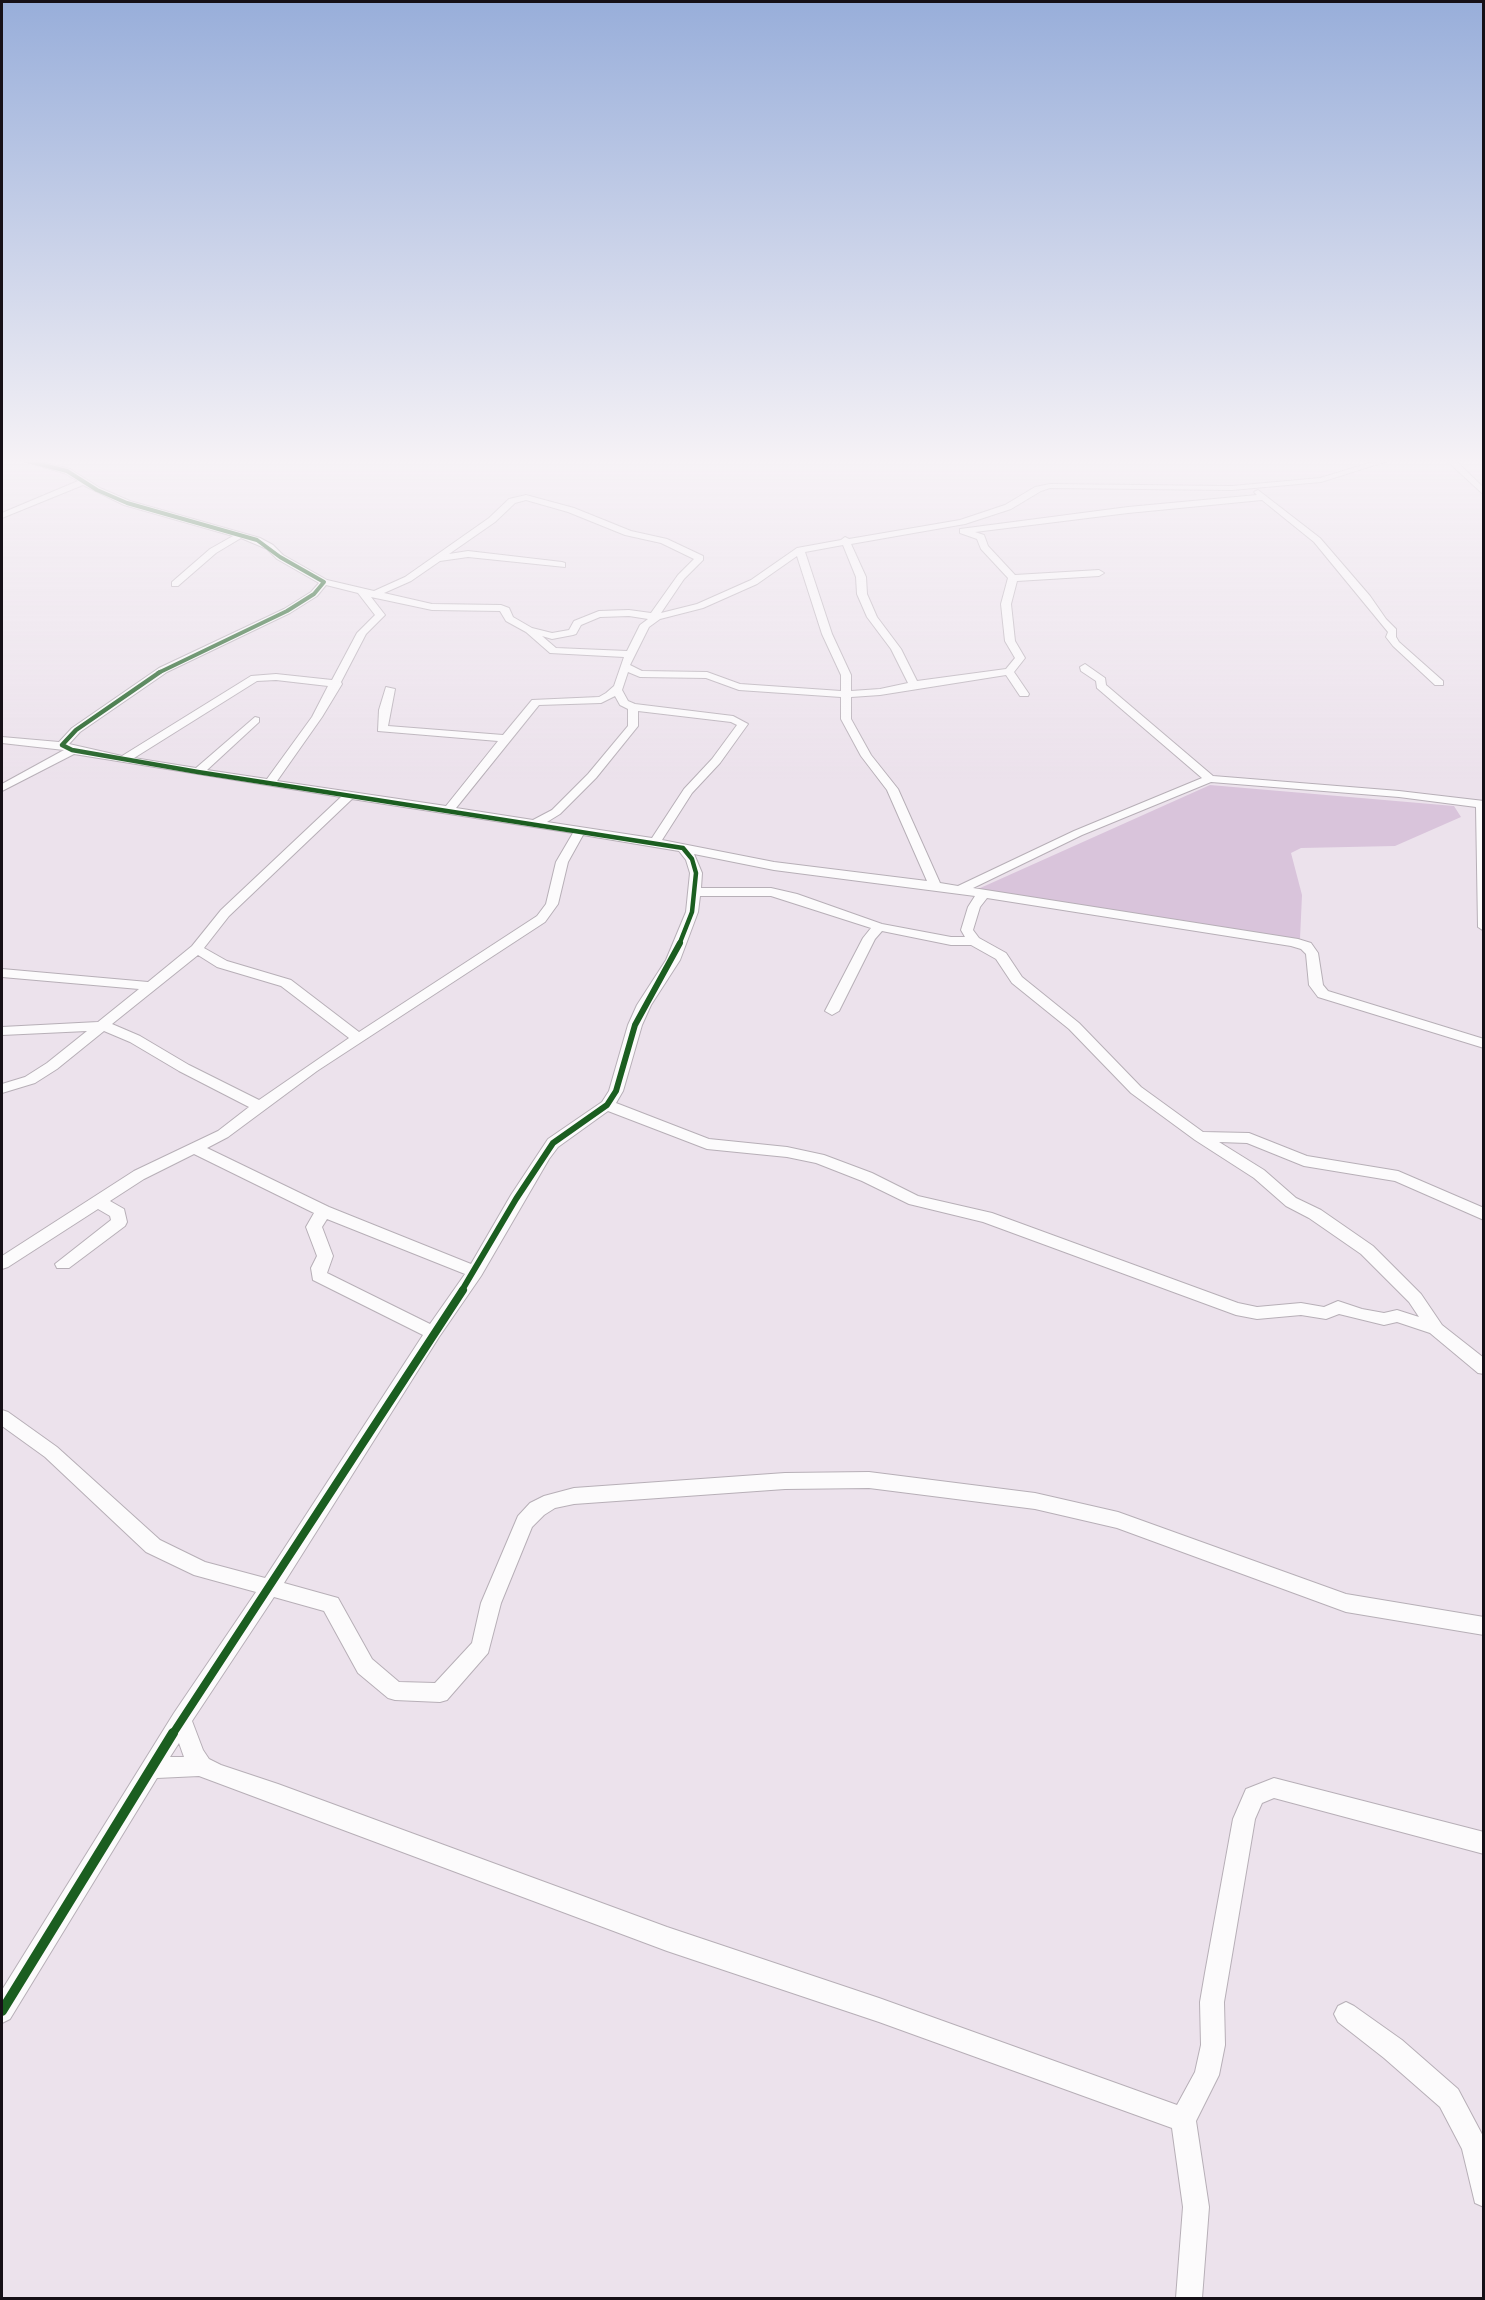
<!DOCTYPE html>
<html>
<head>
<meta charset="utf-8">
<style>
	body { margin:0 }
	#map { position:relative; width:1485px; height:2300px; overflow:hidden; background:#ece2ec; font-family:"Source Serif 4",serif }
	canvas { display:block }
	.frame { position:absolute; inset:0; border:3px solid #161017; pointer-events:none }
</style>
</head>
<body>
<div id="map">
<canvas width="1485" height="2300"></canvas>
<div class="frame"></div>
</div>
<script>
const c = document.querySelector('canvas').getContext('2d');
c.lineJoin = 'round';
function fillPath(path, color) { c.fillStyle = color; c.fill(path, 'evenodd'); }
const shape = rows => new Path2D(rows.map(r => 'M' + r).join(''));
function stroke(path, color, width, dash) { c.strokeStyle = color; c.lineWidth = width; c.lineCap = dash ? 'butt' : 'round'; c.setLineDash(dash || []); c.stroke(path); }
fillPath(shape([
	[1210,785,1454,806,1461,817,1395,846,1301,848,1291,853,1302,895,1300,939,978,889]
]), '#d9c4db');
const minor = shape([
	[20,460,33,460,70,469,100,488,130,501,260,538,273,545,283,555,327,580,374,591,405,577,489,518,509,499,526,495,574,508,631,531,667,539,703,556,703,560,684,579,661,613,697,604,751,580,797,548,841,540,845,537,849,539,960,520,1005,505,1035,487,1050,484,1232,486,1320,478,1379,460,1391,460,1321,482,1232,490,1050,488,1041,491,1011,509,965,524,851,544,866,577,867,594,877,617,901,649,917,681,1006,669,1015,658,1005,641,1001,604,1008,578,981,549,977,539,960,533,960,529,1128,507,1257,495,1254,492,1258,490,1320,538,1370,596,1386,619,1396,629,1396,637,1399,642,1443,681,1443,685,1435,685,1393,646,1386,637,1388,632,1314,542,1262,500,1128,513,975,532,984,535,988,546,1015,575,1099,570,1104,573,1099,576,1017,581,1011,604,1015,641,1025,658,1014,672,1029,694,1028,696,1020,696,1006,675,880,695,851,697,851,719,871,755,898,789,940,883,958,886,1074,831,1202,778,1097,688,1096,681,1081,671,1080,667,1085,664,1105,678,1106,685,1213,776,1399,791,1484,801,1484,931,1478,927,1476,807,1399,797,1211,782,1082,835,973,888,1298,939,1311,943,1318,953,1323,985,1328,991,1484,1039,1484,1048,1318,997,1309,985,1306,954,1301,949,1291,946,987,898,980,907,973,930,979,938,1006,953,1022,977,1079,1023,1141,1087,1203,1132,1249,1133,1307,1156,1398,1171,1484,1208,1484,1220,1395,1181,1304,1166,1247,1143,1219,1142,1264,1170,1296,1198,1321,1210,1373,1246,1421,1294,1442,1325,1484,1358,1484,1374,1478,1373,1430,1333,1397,1322,1384,1325,1339,1314,1326,1319,1301,1315,1257,1319,1236,1315,983,1222,909,1204,862,1181,816,1163,787,1157,707,1149,608,1111,558,1147,549,1159,481,1276,439,1337,284,1583,338,1598,372,1659,399,1682,435,1683,472,1643,481,1603,518,1516,530,1503,544,1496,574,1488,785,1473,869,1472,1035,1493,1118,1512,1346,1594,1484,1617,1484,1635,1346,1612,1117,1528,1035,1509,869,1488,785,1489,574,1504,555,1508,544,1515,532,1527,501,1603,488,1653,447,1700,440,1702,395,1700,388,1698,358,1673,324,1611,274,1597,192,1721,203,1750,209,1759,221,1765,278,1784,667,1927,879,1998,1177,2105,1195,2072,1201,2045,1200,2002,1205,1973,1233,1819,1246,1789,1274,1778,1484,1832,1484,1854,1274,1798,1262,1803,1255,1819,1224,2002,1225,2045,1219,2075,1196,2121,1209,2207,1202,2298,1176,2298,1183,2207,1172,2128,879,2022,667,1951,199,1776,157,1778,10,2019,2,2023,2,1990,174,1713,256,1592,194,1575,146,1552,45,1457,2,1426,2,1410,8,1412,57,1447,160,1540,205,1562,265,1578,423,1335,313,1280,311,1268,317,1256,306,1227,314,1213,194,1154,144,1179,110,1201,124,1209,127,1222,125,1226,69,1268,57,1268,55,1264,111,1220,110,1216,98,1209,8,1267,2,1269,2,1256,134,1171,218,1131,249,1107,179,1071,130,1042,104,1031,57,1069,35,1083,2,1093,2,1084,25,1077,47,1063,87,1031,2,1035,2,1027,98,1022,139,989,2,977,2,969,148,982,192,946,221,910,341,797,74,754,2,791,2,784,64,750,2,743,2,737,59,742,72,728,159,668,284,609,311,592,319,583,277,559,267,549,241,538,216,553,178,586,172,586,172,582,210,549,233,536,124,505,83,485,2,518,2,513,78,481,64,473,20,460],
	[526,500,568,512,625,535,661,543,694,559,678,575,651,613,629,610,599,611,574,621,569,630,552,633,532,628,513,617,509,608,501,605,432,604,384,593,411,581,440,561,468,557,565,567,565,563,562,562,468,551,449,554,495,522,515,503,526,500],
	[843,545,856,577,857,594,867,617,891,649,908,683,880,689,851,691,851,675,832,634,805,552,843,545],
	[797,556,822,634,841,675,841,691,740,684,707,672,642,671,630,665,649,627,660,619,703,608,757,584,797,556],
	[326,585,358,593,375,615,357,633,332,680,276,674,251,676,122,756,69,744,80,732,167,672,290,613,317,596,326,585],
	[371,597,432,610,500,611,506,621,526,632,550,653,624,657,614,686,606,693,599,697,532,700,503,735,388,726,395,689,386,687,379,710,378,731,498,741,446,806,277,781,322,717,342,684,341,682,366,634,385,615,371,597],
	[629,616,648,619,640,625,627,651,556,648,542,636,552,639,573,635,576,634,581,625,600,617,629,616],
	[628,672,640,677,706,678,739,690,841,697,841,719,861,756,887,790,927,881,774,862,662,840,692,793,720,763,748,724,733,716,635,704,628,701,622,690,628,672],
	[276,680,328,686,312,717,267,779,207,770,259,722,259,718,255,717,196,768,134,758,257,681,276,680],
	[615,696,620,705,628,709,628,726,588,774,552,810,533,820,456,808,539,705,601,703,615,696],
	[638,711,731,722,737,725,712,759,684,789,652,838,547,822,560,814,596,778,638,726,638,711],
	[352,799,573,833,556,862,546,904,537,916,359,1032,291,980,227,961,204,948,229,916,352,799],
	[583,835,679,851,686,860,690,873,686,912,666,960,637,1005,628,1025,609,1091,602,1102,548,1139,511,1195,471,1264,329,1207,207,1148,228,1137,317,1071,545,922,558,904,568,862,583,835],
	[694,854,774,870,975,896,968,907,961,930,965,937,951,937,882,924,797,894,771,888,701,888,702,873,694,854],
	[700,896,771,896,871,928,863,938,825,1011,832,1015,839,1011,875,939,882,931,951,945,971,945,996,959,1012,983,1069,1029,1131,1093,1195,1140,1254,1178,1286,1206,1309,1218,1361,1254,1409,1302,1419,1317,1397,1310,1384,1313,1362,1309,1338,1301,1324,1307,1301,1303,1257,1307,1238,1303,992,1213,918,1196,872,1173,824,1155,787,1147,709,1139,616,1103,623,1091,642,1025,651,1005,680,960,698,912,700,896],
	[198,955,217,967,281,986,349,1038,259,1100,189,1065,140,1036,112,1024,198,955],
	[327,1219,465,1274,430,1324,327,1273,333,1256,322,1227,327,1219],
	[179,1743,184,1757,170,1757,179,1743],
	[1446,460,1455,460,1484,488,1484,495,1446,460],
	[1346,2002,1354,2006,1402,2040,1458,2089,1484,2138,1484,2207,1475,2203,1462,2149,1440,2107,1384,2058,1338,2022,1334,2014,1338,2006,1346,2002]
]);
stroke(minor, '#b7afb7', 2);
fillPath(minor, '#fcfbfc');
stroke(shape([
	[24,460,67,471,97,490,127,503,257,540,280,557,324,582,314,594,287,611,158,673]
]), '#1b5e20', 4);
stroke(shape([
	[160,672,76,730,62,745,72,750,198,772,683,848,692,859,696,873,692,912,679,945]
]), '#1b5e20', 4.5);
stroke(shape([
	[461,1292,516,1199,553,1143,607,1105,616,1091,635,1025,680,943]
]), '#1b5e20', 6);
stroke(shape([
	[172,1735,463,1290]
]), '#1b5e20', 8);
stroke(shape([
	[2,2011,173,1733]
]), '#1b5e20', 10);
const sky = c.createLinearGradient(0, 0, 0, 782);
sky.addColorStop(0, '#98aeda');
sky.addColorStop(0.59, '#f6f2f6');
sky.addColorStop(1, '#f6f2f600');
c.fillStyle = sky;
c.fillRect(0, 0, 1485, 782);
</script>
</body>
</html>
